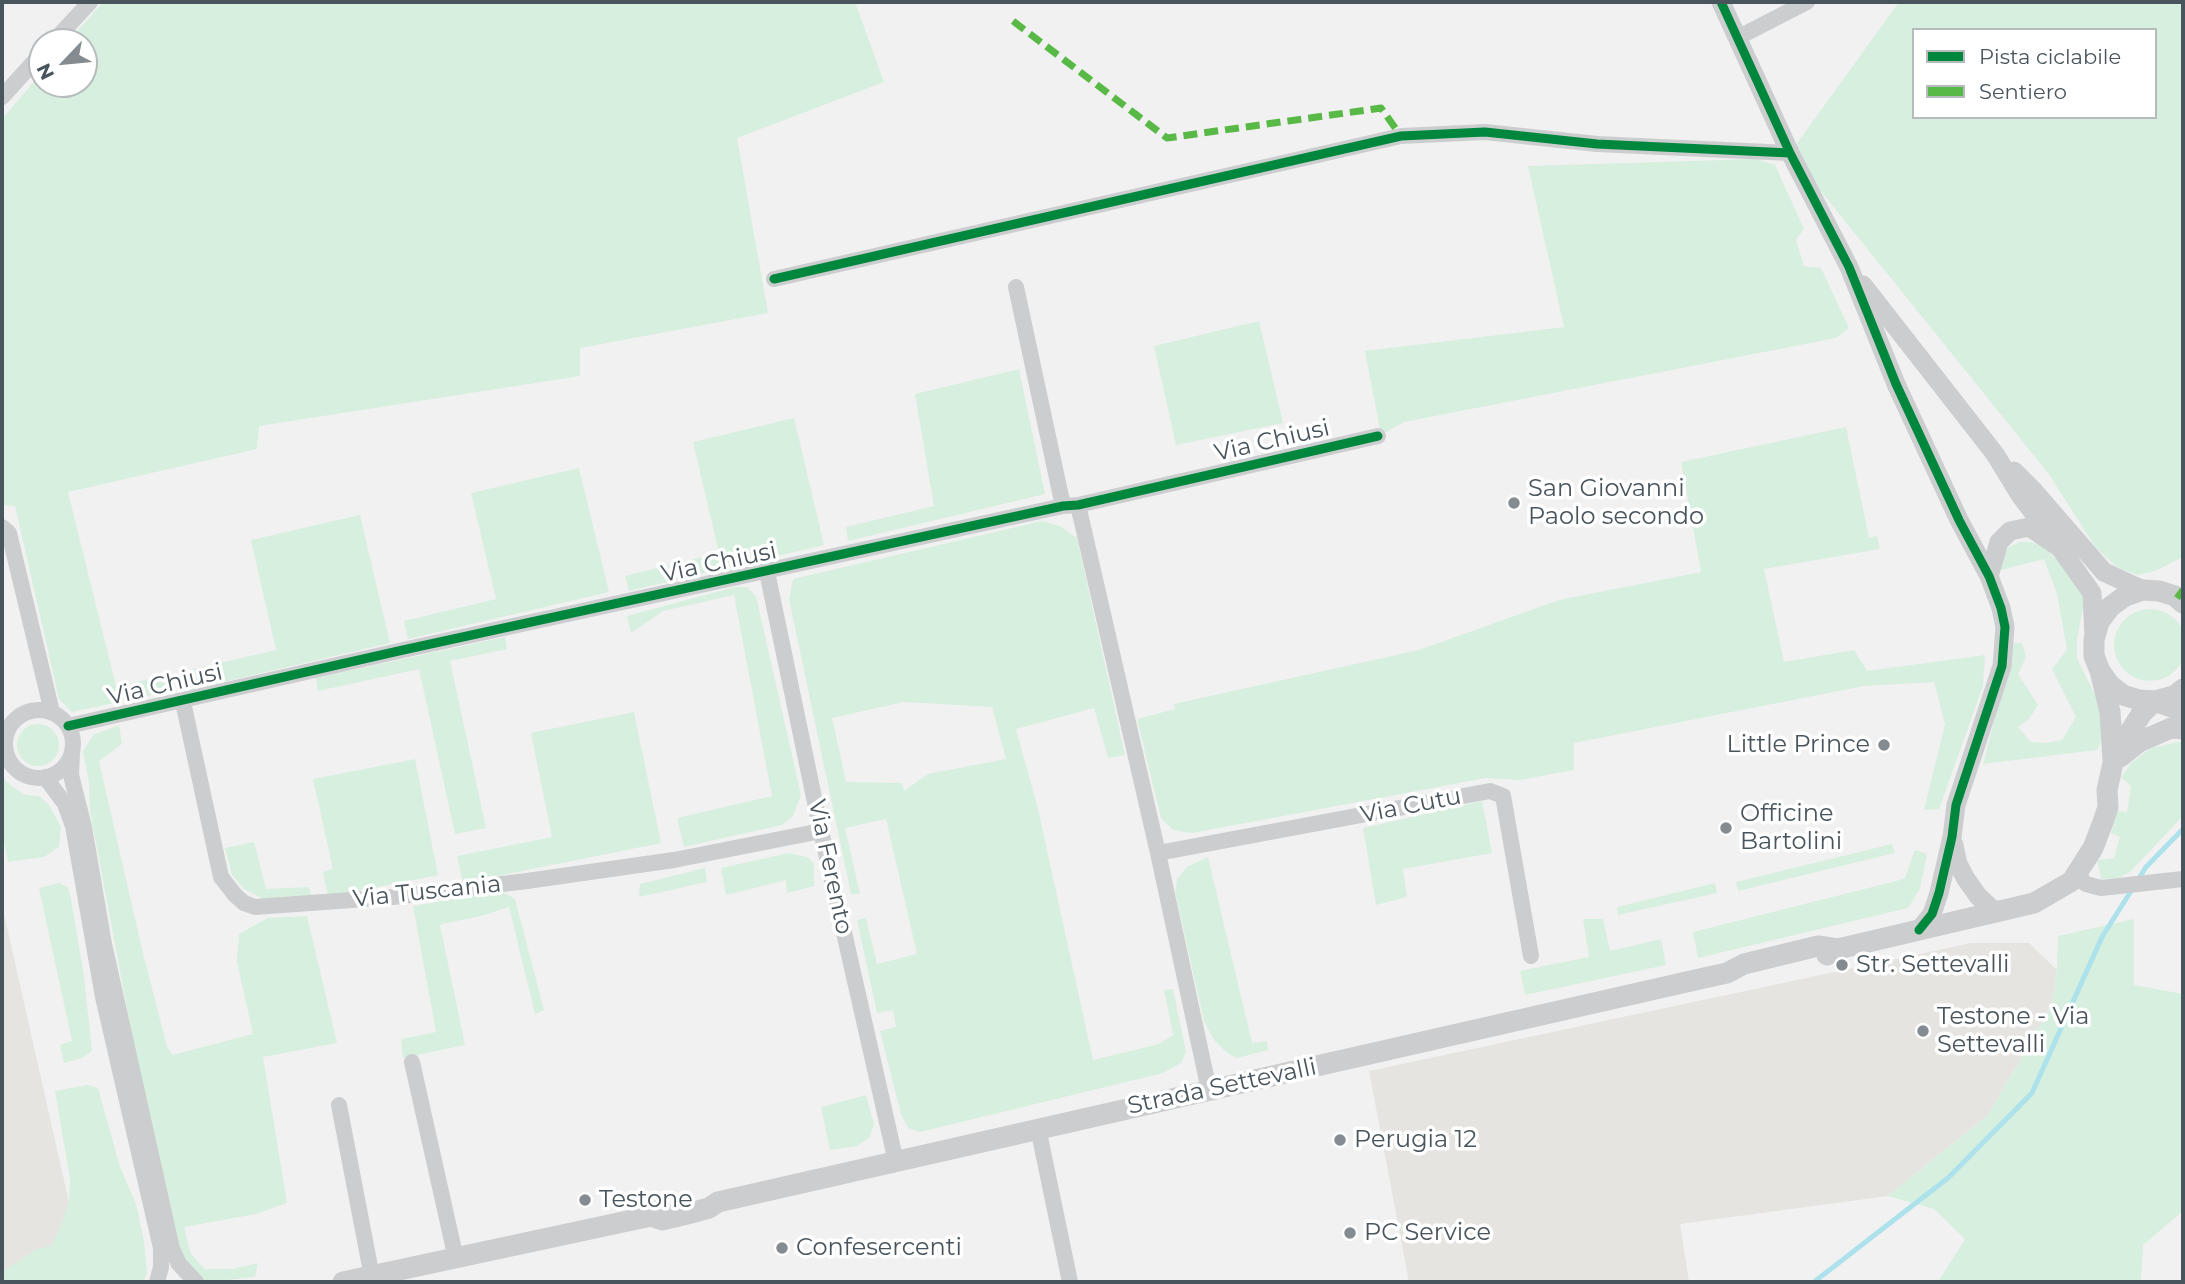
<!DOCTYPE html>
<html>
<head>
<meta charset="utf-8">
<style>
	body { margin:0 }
	#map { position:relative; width:2185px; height:1284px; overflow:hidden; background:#f2f1f1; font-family:Montserrat,sans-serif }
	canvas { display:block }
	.frame { position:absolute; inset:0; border:4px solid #49555d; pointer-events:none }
	.legend { position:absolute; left:1912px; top:28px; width:245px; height:91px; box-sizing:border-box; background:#fff; border:2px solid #b6bbbe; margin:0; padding:9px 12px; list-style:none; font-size:21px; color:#49555d }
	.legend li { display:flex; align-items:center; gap:14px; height:35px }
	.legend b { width:35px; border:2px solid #b6bbbe }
	.north { position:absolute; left:28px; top:28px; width:70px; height:70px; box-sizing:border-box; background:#fff; border:2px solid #b6bbbe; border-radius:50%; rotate:244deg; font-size:19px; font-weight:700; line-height:28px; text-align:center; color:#49555d }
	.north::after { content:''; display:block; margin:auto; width:24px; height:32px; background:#848c91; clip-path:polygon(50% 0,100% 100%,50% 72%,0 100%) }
</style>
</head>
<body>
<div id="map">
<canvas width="2185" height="1284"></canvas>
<div class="frame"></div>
<ul class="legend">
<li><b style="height:9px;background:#00873e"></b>Pista ciclabile</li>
<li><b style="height:9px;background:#58b947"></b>Sentiero</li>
</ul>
<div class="north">N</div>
</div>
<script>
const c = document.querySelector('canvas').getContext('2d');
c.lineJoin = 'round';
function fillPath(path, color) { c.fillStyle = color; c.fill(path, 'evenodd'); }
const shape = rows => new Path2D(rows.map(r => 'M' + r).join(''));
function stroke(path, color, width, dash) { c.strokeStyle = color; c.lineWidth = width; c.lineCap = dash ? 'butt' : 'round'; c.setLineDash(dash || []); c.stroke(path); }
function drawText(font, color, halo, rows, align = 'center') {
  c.font = font + ' Montserrat,sans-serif'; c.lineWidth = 7; c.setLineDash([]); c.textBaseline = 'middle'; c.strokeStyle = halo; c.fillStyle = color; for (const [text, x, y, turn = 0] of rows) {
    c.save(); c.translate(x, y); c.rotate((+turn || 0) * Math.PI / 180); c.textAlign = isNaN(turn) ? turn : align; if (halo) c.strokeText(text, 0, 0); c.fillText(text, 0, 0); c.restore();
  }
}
fillPath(shape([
	[2,905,87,1282,2,1282],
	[1971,943,2029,943,2057,970,2052,1005,1988,1115,1888,1196,1680,1224,1689,1282,1409,1282,1369,1071]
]), '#e6e4e0');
fillPath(shape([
	[103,2,855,2,884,82,737,138,768,313,580,348,580,376,259,426,257,449,68,492,116,686,164,676,170,691,72,712,59,699,15,506,2,505,2,119,42,72,42,84,84,84,84,42,68,42],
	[1899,2,2183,2,2183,554,2181,558,2155,571,2137,575,2117,567,2096,548,2048,473,1790,153],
	[1914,30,2155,30,2155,117,1914,117],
	[1756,159,1775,165,1804,229,1796,240,1804,266,1821,268,1849,328,1836,338,1404,422,1381,435,1365,351,1564,327,1528,166],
	[1259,321,1283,423,1176,445,1154,346],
	[1019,369,1045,494,848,541,846,527,934,506,915,394],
	[794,418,824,545,629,591,625,576,719,553,693,442],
	[1846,427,1869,538,1877,536,1880,549,1764,569,1784,662,1854,650,1867,671,1985,655,1983,686,1939,809,1924,810,1945,724,1934,682,1864,686,1574,743,1574,770,1520,780,1486,778,1192,833,1173,830,1161,818,1137,719,1175,709,1174,704,1419,650,1559,600,1701,572,1681,462],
	[579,468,609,592,408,639,404,621,496,599,471,493],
	[360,515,390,643,193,689,189,670,276,650,251,540],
	[1042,521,1060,526,1077,538,1125,755,1108,758,1094,708,1016,729,1038,809,1093,1060,1159,1044,1173,1035,1164,990,1173,989,1186,1052,1181,1063,1163,1073,920,1132,908,1128,901,1114,880,1031,896,1027,893,1010,877,1013,857,920,866,918,877,964,917,954,886,819,845,828,860,894,851,894,789,599,793,579],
	[904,702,992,707,1006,759,928,774,904,791,902,783,846,782,832,718],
	[2019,542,2031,542,2043,546,2069,572,2085,597,2077,639,2077,658,2096,697,2102,724,2100,745,2097,750,1983,764,2014,643,2022,643,2026,657,2018,674,2038,705,2029,719,2018,727,2031,742,2045,743,2062,740,2076,717,2052,669,2067,650,2057,594,2044,559,2001,570,2001,558,2009,547],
	[735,587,747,587,756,596,801,795,793,816,782,825,684,847,677,818,772,796,734,595,663,611,631,633,627,616],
	'2114 645a36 36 0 1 1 72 0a36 36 0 1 1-72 0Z',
	[505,637,507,649,450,661,486,828,455,834,419,669,318,691,316,678],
	[634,712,661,843,463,883,457,856,552,837,531,733],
	'17 745a21 21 0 1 1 42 0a21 21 0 1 1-42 0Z',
	[119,725,122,744,99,761,141,945,167,1047,172,1055,253,1034,237,962,239,934,268,918,307,916,337,1043,263,1057,287,1203,256,1214,184,1227,190,1252,204,1269,233,1269,258,1263,255,1277,208,1282,200,1279,181,1256,137,1062,90,811,89,783,83,751,93,735],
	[2183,741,2183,816,2131,871,2119,878,2101,879,2097,860,2114,858,2120,837,2111,833,2117,811,2127,812,2131,786,2121,777,2132,762,2151,748],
	[415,759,438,875,328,897,323,872,333,869,313,779],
	[2,777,14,788,26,795,39,796,49,805,61,827,59,847,44,857,8,862,2,833],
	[1482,801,1492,853,1403,869,1407,897,1376,905,1363,828],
	[254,842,266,889,309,887,312,897,268,901,244,889,232,875,225,848],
	[1892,844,1895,853,1738,891,1736,882],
	[1915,850,1927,854,1920,889,1908,908,1698,958,1693,932,1900,880,1905,878],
	[789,853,807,857,814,864,814,886,787,893,786,880,726,895,721,868],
	[1208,857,1252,1043,1267,1041,1268,1050,1237,1058,1226,1052,1214,1040,1204,1021,1175,892,1177,879,1187,867],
	[705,868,707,882,639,897,640,884],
	[59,883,68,887,71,899,84,976,92,1051,82,1058,64,1063,60,1045,72,1041,39,888],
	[1715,883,1717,893,1618,915,1617,907],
	[501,891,515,899,544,1010,535,1014,509,907,485,915,442,924,440,925,465,1045,403,1058,401,1039,436,1032,413,906],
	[1583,919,1603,919,1610,951,1661,939,1666,965,1525,995,1520,971,1589,957],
	[2134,919,2134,985,2183,994,2183,1211,2143,1245,2141,1282,1938,1282,1965,1239,1934,1209,1888,1196,1988,1115,2052,1005,2057,970,2058,936],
	[87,1085,98,1088,120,1167,136,1204,144,1242,147,1274,143,1282,2,1282,2,1272,35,1250,51,1246,60,1228,69,1201,70,1179,55,1091],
	[866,1095,874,1125,869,1138,857,1146,830,1150,821,1107]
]), '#d7efdf');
stroke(shape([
	[2138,880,2146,867,2183,829],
	[1814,1282,1948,1178,2032,1093,2102,937,2133,888]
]), '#ade2ec', 5);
stroke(shape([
	[1737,38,1807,2],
	[53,42,90,2],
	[2,97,42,53],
	[774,279,1401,136,1485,132,1597,144,1790,153],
	[1016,287,1063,506],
	[1078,505,1158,853,1209,1090],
	[2,527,9,533,52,712],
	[767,572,821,831,896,1162],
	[183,702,221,877,235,895,244,903,255,907,393,897,527,881,674,860,821,831],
	'5 744a34 34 0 1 1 68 0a34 34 0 1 1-68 0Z',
	[68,726,403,650,1063,506,1078,505,1378,436],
	[72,753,71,775,84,827,104,944,172,1249,179,1264,196,1282],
	[45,777,65,804,73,826,103,997,161,1248,161,1267,157,1282],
	[1158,853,1490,791,1503,796,1531,956],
	[2077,875,2086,884,2101,888,2183,879],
	[412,1062,456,1259],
	[339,1105,372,1277],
	[1038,1128,1070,1282]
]), '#cbcdcf', 16);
stroke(shape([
	[1721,2,1790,153,1849,267,1896,384,1959,520,1989,576,2001,608,2005,627,2002,666,1956,805,1952,837,1939,893,1932,914,1919,930],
	[1863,285,1995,454,2020,495,2060,548],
	[2014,471,2033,490,2104,572,2143,590],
	[1989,576,1999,542,2010,531,2029,527,2060,548,2092,593,2094,638],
	[1954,845,1958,864,1966,879,1978,896,1996,913]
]), '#cbcdcf', 19);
stroke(shape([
	[2183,603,2175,596,2159,591,2143,590,2125,596,2110,607,2099,622,2094,640,2094,656,2100,671,2110,685,2123,695,2139,700,2155,701,2174,696,2183,689],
	[2101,675,2110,712,2113,760],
	[2120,757,2139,742,2171,728,2183,729],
	[1827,955,1838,949,2034,903,2072,881,2093,848,2103,822,2108,807,2107,790,2113,763,2128,735,2142,713,2155,701,2183,711],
	[651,1216,662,1220,687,1214,709,1208,718,1202,1704,978,1727,973,1744,964,1818,946,1838,949],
	[343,1282,651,1216,661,1209]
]), '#cbcdcf', 21);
stroke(shape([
	[1013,21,1167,138,1381,108,1401,136],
	[2177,598,2183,590]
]), '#58b947', 7, [14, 7]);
stroke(shape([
	[1721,2,1790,153,1849,267,1896,384,1959,520,1989,576,2001,608,2005,627,2002,666,1956,805,1952,837,1939,893,1932,914,1919,930],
	[774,279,1401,136,1485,132,1597,144,1790,153],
	[68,726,403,650,1063,506,1078,505,1378,436]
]), '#00873e', 9);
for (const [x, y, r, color] of [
	[1514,503,7,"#848c91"],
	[1884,745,7,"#848c91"],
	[1726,828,7,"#848c91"],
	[1842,965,7,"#848c91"],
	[1923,1031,7,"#848c91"],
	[1340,1140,7,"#848c91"],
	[585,1200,7,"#848c91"],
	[1350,1233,7,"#848c91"],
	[782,1248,7,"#848c91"]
]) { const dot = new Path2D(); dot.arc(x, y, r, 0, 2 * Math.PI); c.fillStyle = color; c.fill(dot); stroke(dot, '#fff', 2.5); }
drawText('24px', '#49555d', '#fff', [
	["Via Chiusi",1272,441,-13],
	["Via Chiusi",719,563,-12],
	["Via Chiusi",165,685,-13],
	["Via Cutu",1411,806,-11],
	["Via Ferento",830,867,78],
	["Via Tuscania",427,892,-6],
	["Strada Settevalli",1222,1087,-12]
]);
drawText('24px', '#49555d', '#fff', [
	["San Giovanni",1528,489],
	["Paolo secondo",1528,517],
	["Little Prince",1870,745,"right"],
	["Officine",1740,814],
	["Bartolini",1740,842],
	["Str. Settevalli",1856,965],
	["Testone - Via",1937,1017],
	["Settevalli",1937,1045],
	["Perugia 12",1354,1140],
	["Testone",599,1200],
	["PC Service",1364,1233],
	["Confesercenti",796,1248]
], 'left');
</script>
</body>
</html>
